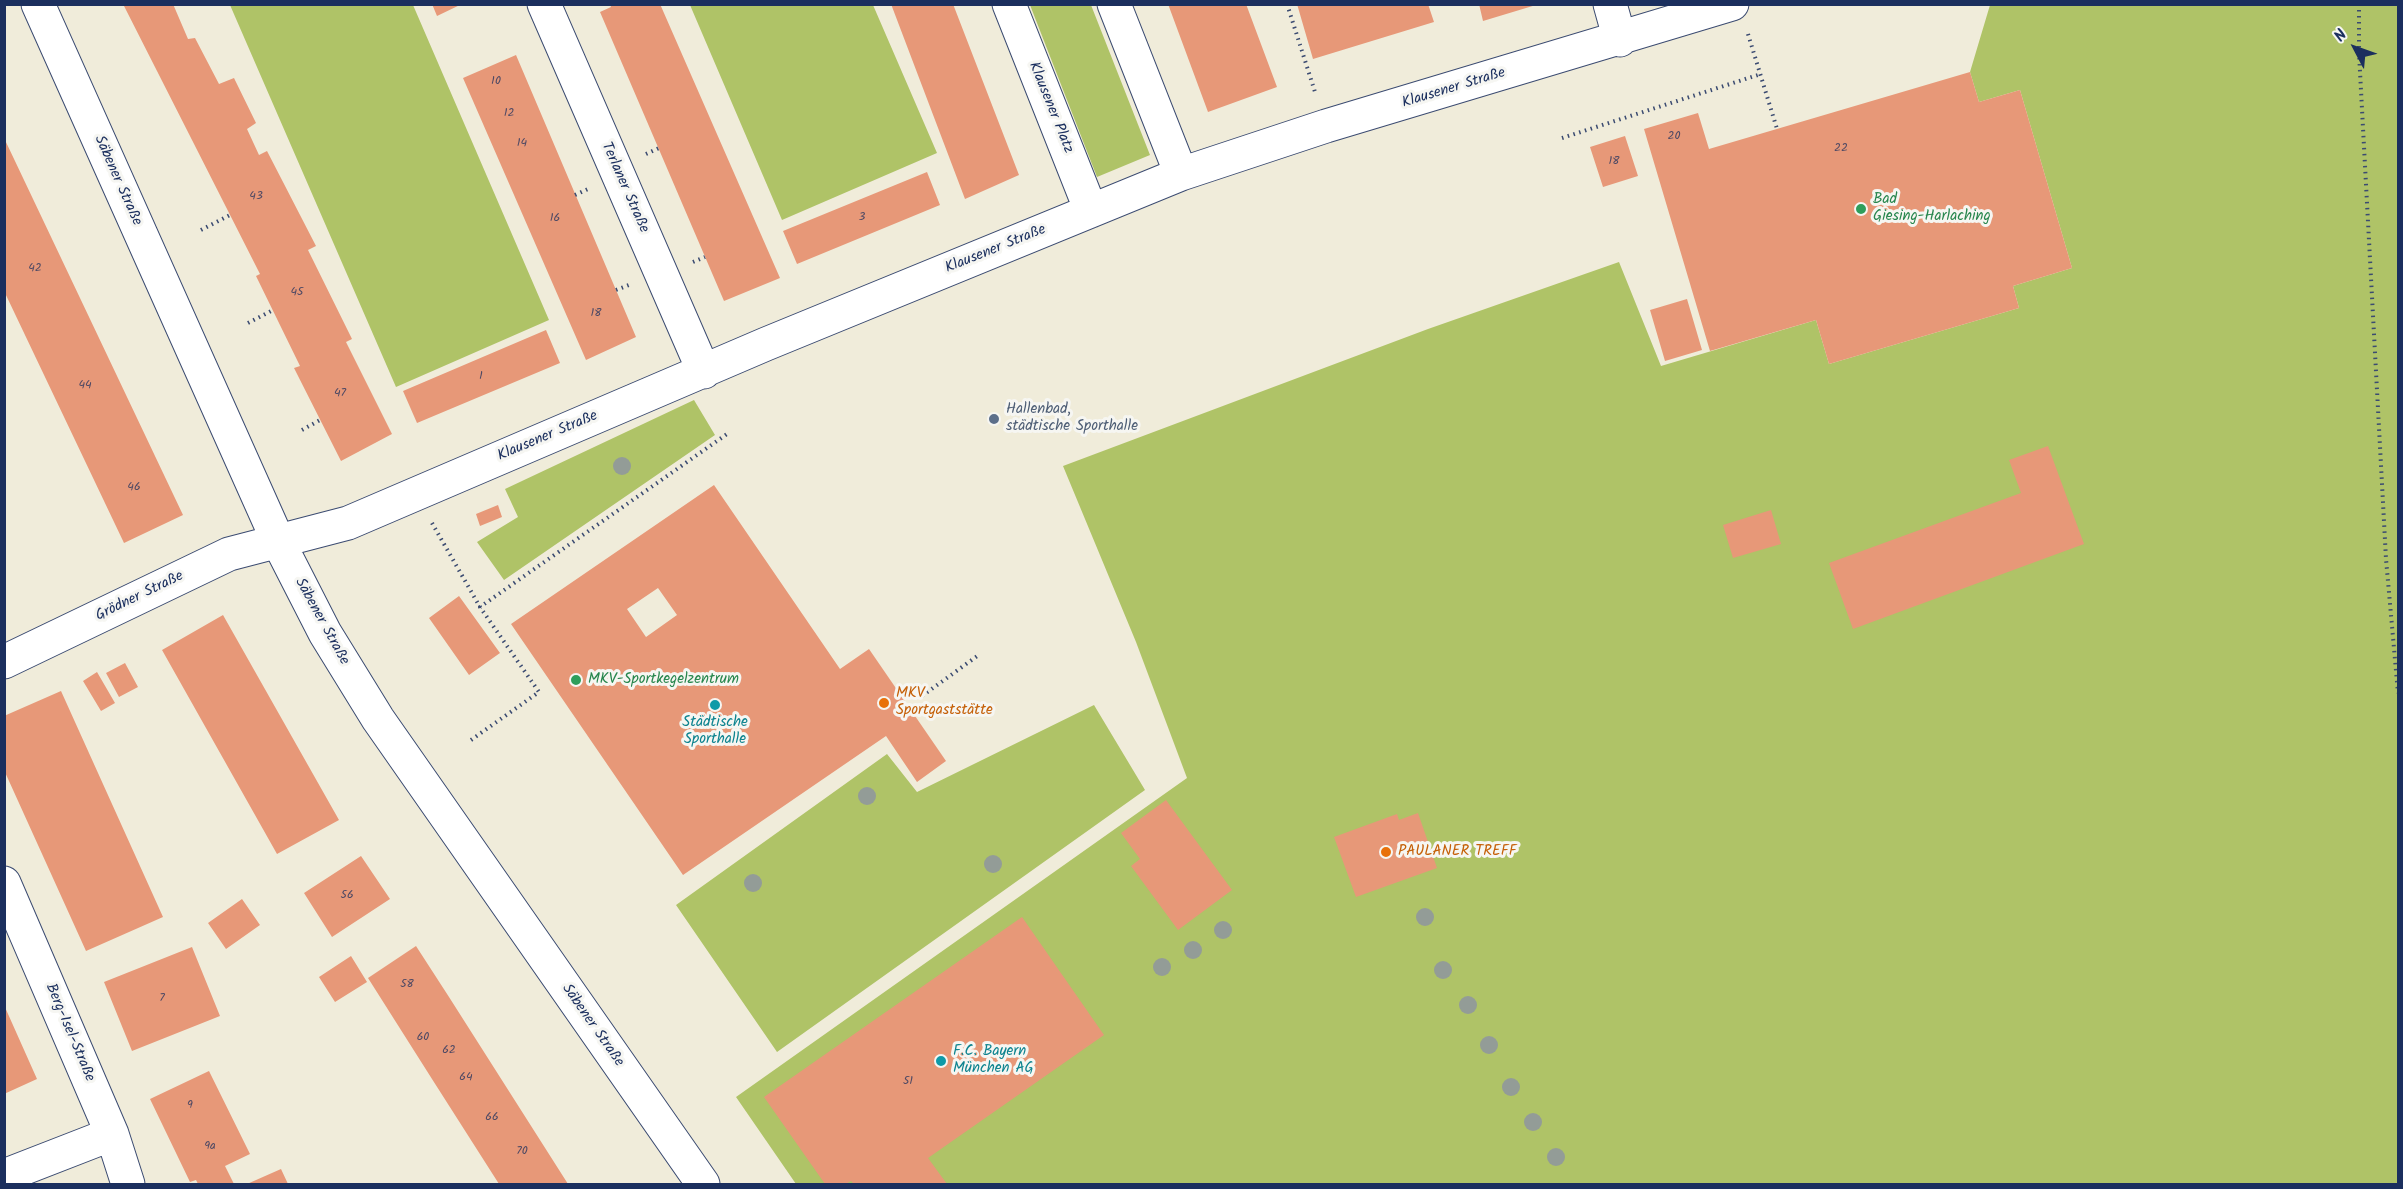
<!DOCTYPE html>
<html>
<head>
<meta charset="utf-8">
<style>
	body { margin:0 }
	#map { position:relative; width:2403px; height:1189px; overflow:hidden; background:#f0ecda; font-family:Kalam,sans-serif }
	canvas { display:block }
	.frame { position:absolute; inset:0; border:6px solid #1b2f5e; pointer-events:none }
	.north { position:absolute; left:2325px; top:18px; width:60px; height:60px; -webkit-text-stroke:4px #f6f6f2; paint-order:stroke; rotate:311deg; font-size:16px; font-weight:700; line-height:24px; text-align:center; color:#1b2f5e }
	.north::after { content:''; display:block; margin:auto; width:21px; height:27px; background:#1b2f5e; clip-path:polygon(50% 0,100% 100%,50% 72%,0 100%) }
</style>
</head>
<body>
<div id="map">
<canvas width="2403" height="1189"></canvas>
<div class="frame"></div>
<div class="north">N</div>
</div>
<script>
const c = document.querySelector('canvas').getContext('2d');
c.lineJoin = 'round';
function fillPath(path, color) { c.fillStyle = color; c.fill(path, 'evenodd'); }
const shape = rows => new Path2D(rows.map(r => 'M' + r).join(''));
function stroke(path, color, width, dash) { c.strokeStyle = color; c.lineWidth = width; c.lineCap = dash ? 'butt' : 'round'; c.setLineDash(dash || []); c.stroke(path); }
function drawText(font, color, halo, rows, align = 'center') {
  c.font = font + ' Kalam,sans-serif'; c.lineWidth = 6; c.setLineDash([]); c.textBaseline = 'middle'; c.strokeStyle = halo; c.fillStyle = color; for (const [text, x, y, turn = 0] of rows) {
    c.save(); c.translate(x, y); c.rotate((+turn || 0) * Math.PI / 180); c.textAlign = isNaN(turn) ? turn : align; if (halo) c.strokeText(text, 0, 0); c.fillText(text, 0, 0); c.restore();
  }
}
fillPath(shape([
	[230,5,413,5,549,320,396,387],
	[690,5,873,5,937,153,782,220],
	[1030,5,1091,5,1150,155,1097,177],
	[1990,5,2398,5,2398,1184,796,1184,736,1097,1187,778,1136,642,1063,466,1428,329,1619,262,1661,366,1816,320,1829,364,2019,308,2013,286,2072,268,2020,90,1979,102,1970,72],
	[694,400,715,435,504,580,477,542,518,517,505,489],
	[1094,705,1145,790,777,1052,676,905,887,754,917,792]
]), '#afc367');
fillPath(shape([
	[123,4,173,4,188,39,195,38,219,84,234,78,256,123,247,129,259,155,267,151,316,246,308,250,352,339,346,342,392,434,341,461,294,368,300,366,256,276,260,274],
	[432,4,462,4,437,16],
	[610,4,660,4,780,278,724,301,600,12,611,7],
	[891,4,953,4,1019,175,965,199],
	[1168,4,1246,4,1277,87,1208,112],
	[1297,4,1428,4,1434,22,1313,59],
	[1479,4,1536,4,1536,5,1483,21],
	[516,55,636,337,586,360,463,78],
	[1970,72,1979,102,2020,90,2072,268,2013,286,2019,308,1829,364,1816,320,1710,351,1644,129,1698,113,1709,149],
	[1625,136,1638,176,1603,187,1590,147],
	[5,140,183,515,124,543,5,293],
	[927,172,940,205,797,264,783,231],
	[1687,299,1702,350,1665,361,1650,310],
	[546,330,560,363,417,423,403,391],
	[2048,446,2084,544,1853,629,1829,563,2021,493,2009,460],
	[714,485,840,669,869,649,946,761,917,782,886,736,683,875,511,624],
	[658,588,677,615,646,637,627,609],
	[498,505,502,517,480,526,476,514],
	[1771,510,1781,544,1733,558,1723,525],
	[459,596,500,653,469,675,429,618],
	[223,615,339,820,277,854,162,650],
	[125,663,138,687,119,697,106,673],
	[97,672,115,703,101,711,83,681],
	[61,691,163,917,86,951,4,770,4,716],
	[1166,800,1232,890,1178,930,1131,866,1140,859,1121,833],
	[1418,813,1437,868,1356,897,1334,837,1397,814,1399,820],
	[361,856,390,899,332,937,304,893],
	[242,899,260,925,226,949,208,923],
	[1022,917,1104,1035,928,1158,947,1184,854,1184,851,1181,846,1184,825,1184,764,1097],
	[416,946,449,997,568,1184,499,1184,432,1079,368,978],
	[192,947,220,1016,132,1051,104,982],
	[351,956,367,982,335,1002,319,977],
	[4,1005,37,1079,4,1094],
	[209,1071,250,1154,225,1166,234,1184,198,1184,196,1180,190,1182,150,1099],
	[281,1169,288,1184,247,1184]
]), '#e79878');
const street = shape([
	[38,4,278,541,325,633,378,719,703,1184],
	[544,4,704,372],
	[1009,4,1091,211],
	[1114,4,1181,174],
	[1610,4,1620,40],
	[4,662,229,554,348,523,766,344,1181,174,1326,126,1732,4],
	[4,883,112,1134,128,1184],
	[4,1176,112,1134]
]);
stroke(street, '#3b4b71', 35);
stroke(shape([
	[1287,4,1315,92],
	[2359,4,2359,53,2386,559,2398,693],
	[1748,34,1777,129],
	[1562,138,1761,74],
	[646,154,659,148],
	[575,195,588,189],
	[201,230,230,215],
	[693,262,705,257],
	[616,290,629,285],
	[248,323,273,310],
	[302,430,320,420],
	[432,523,480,607],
	[922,696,980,654],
	[471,740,539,692,480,607,727,434]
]), '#3b4b71', 4, [1.5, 4.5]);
stroke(street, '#fff', 33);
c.fillStyle = '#939c97';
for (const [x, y] of [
	[622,466],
	[867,796],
	[993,864],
	[753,883],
	[1425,917],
	[1223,930],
	[1193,950],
	[1162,967],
	[1443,970],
	[1468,1005],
	[1489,1045],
	[1511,1087],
	[1533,1122],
	[1556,1157]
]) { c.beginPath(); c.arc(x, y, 9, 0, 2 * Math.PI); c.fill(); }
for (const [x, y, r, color] of [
	[1861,209,6,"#2e9e5b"],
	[994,419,6,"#5c6f8a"],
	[576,680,6,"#2e9e5b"],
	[884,703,6,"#e8710a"],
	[715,705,6,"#0f9aa8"],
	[1386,852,6,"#e8710a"],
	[941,1061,6,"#0f9aa8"]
]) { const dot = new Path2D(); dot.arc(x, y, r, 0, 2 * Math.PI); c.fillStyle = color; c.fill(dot); stroke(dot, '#f6f6f2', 2); }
drawText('12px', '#4e4964', null, [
	["10",496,82],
	["12",509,114],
	["20",1674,137],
	["14",522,144],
	["22",1841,149],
	["18",1614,162],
	["43",256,197],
	["3",862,218],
	["16",555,219],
	["42",35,269],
	["45",297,293],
	["18",596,314],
	["1",481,377],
	["44",85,386],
	["47",340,394],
	["46",134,488],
	["56",347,896],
	["58",407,985],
	["7",162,999],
	["60",423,1038],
	["62",449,1051],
	["64",466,1078],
	["51",908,1082],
	["9",190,1106],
	["66",492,1118],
	["9a",210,1147],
	["70",522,1152]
]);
drawText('15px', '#1b2f5e', '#f6f6f2', [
	["Klausener Straße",1454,89,-17],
	["Klausener Platz",1050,108,68],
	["Säbener Straße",117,181,66],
	["Terlaner Straße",624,188,66],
	["Klausener Straße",996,250,-22],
	["Klausener Straße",548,437,-23],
	["Grödner Straße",140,597,-26],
	["Säbener Straße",321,622,61],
	["Säbener Straße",592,1026,55],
	["Berg-Isel-Straße",69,1033,67]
]);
drawText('15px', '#27864d', '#f6f6f2', [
	["Bad",1873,200],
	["Giesing-Harlaching",1873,217],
	["MKV-Sportkegelzentrum",588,680]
], 'left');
drawText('15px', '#4e5e75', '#f6f6f2', [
	["Hallenbad,",1006,410],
	["städtische Sporthalle",1006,427]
], 'left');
drawText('15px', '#c56008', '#f6f6f2', [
	["MKV",896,694],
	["Sportgaststätte",896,711],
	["PAULANER TREFF",1398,852]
], 'left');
drawText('15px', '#0d838f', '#f6f6f2', [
	["Städtische",715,723],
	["Sporthalle",715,740],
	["F.C. Bayern",953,1052,"left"],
	["München AG",953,1069,"left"]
]);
</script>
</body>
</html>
